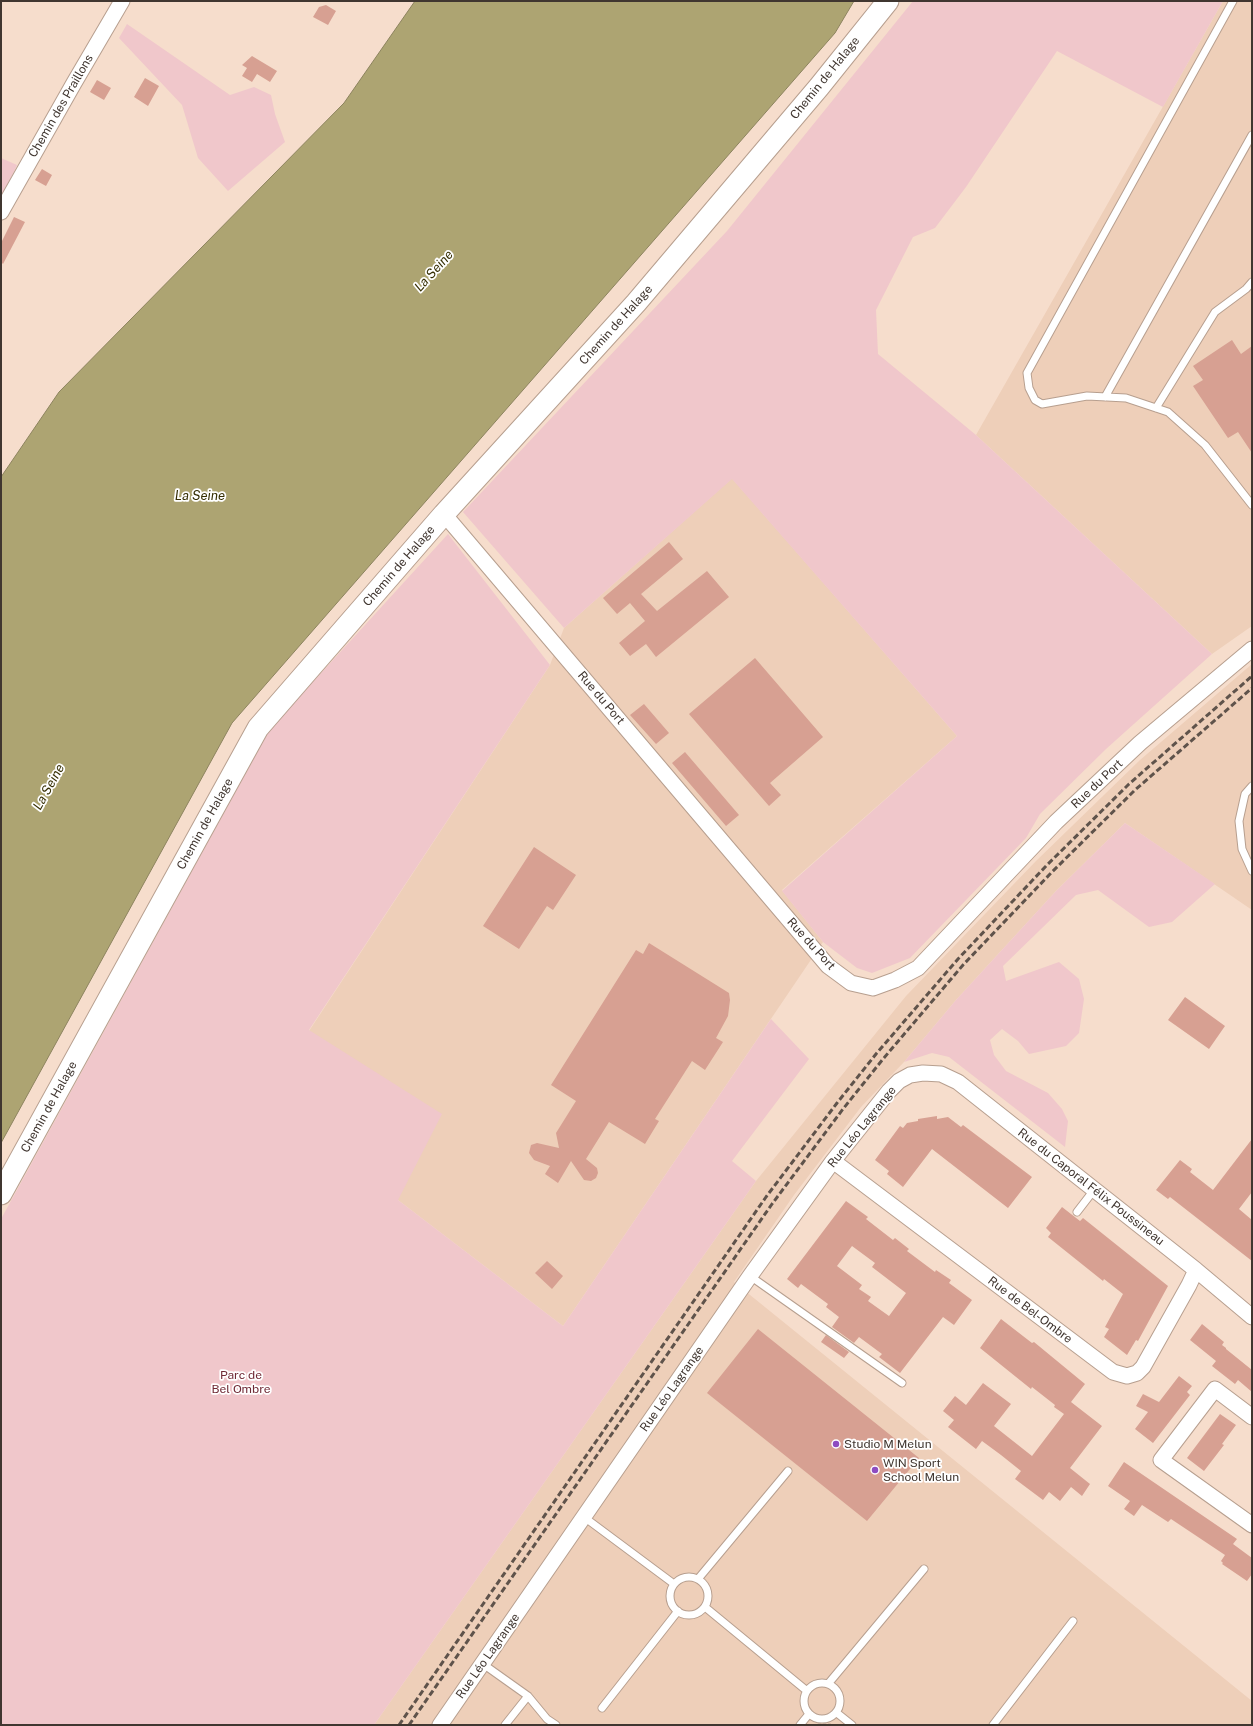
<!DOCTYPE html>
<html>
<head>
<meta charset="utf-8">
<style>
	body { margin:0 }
	#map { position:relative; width:1253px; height:1726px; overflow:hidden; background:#f6ddcc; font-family:"Public Sans",sans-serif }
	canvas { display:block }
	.frame { position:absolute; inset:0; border:2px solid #403630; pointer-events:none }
</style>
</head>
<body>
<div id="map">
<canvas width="1253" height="1726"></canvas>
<div class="frame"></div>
</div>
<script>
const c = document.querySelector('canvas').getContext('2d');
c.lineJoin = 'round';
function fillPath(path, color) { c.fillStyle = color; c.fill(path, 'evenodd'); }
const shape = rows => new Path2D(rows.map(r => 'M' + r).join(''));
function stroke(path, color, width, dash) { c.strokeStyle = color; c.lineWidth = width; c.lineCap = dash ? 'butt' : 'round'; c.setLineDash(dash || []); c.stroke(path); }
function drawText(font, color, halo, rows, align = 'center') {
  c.font = font + ' "Public Sans",sans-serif'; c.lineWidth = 3.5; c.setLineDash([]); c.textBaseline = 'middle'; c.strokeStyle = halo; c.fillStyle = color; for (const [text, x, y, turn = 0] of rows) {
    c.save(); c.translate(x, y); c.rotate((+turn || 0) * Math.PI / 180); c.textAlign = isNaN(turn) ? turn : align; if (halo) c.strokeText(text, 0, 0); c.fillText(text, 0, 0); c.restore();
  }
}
fillPath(shape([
	[1223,1,1252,1,1252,626,1212,654,976,435],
	[732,478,957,736,782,890,823,942,563,1326,398,1200,309,1031,550,665,564,628],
	[1252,664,1252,910,1125,823,1056,891,956,1000,904,1062,861,1107,794,1195,734,1282,1252,1701,1252,1725,374,1725,756,1181,906,996,1036,861,1140,760]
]), '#eecfb9');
fillPath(shape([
	[913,1,1223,1,1163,107,1057,51,966,187,935,228,913,237,876,310,878,354,976,435,1212,654,1106,749,1040,814,1026,838,910,958,872,973,857,968,823,942,782,891,957,736,732,479,564,628,463,512,727,231],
	[127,24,230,95,254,87,271,95,275,114,285,142,228,191,198,158,182,105,119,38],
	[1,158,17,165,1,200],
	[448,534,550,665,309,1030,442,1114,398,1200,563,1326,771,1019,809,1059,732,1161,756,1181,374,1725,1,1725,1,1219,270,729],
	[1125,823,1215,884,1172,922,1149,927,1098,890,1076,895,1003,966,1006,981,1059,962,1079,979,1084,999,1079,1033,1066,1046,1029,1054,1018,1041,1002,1029,990,1040,994,1055,1006,1071,1048,1093,1062,1109,1068,1121,1065,1147,949,1057,932,1053,904,1062,956,1000,1056,891]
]), '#f0c7cb');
const water = shape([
	[415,1,854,1,835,33,232,723,1,1143,1,477,59,392,344,103,415,1]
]);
fillPath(water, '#ada472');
stroke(water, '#8c835e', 1);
fillPath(shape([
	[326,5,336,11,328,25,313,17,319,7],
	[252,56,277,71,270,82,257,74,252,82,242,76,247,68,242,65],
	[145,78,159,86,148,106,134,97],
	[97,80,111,88,104,100,90,92],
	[42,169,52,175,46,186,35,180],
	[14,217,25,222,3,264,1,262,1,243],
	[1232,340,1241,354,1252,346,1252,453,1238,432,1228,438,1193,386,1203,380,1193,366],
	[669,542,683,559,641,594,657,611,707,571,729,597,656,657,646,644,630,656,619,643,645,621,630,603,617,614,603,598],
	[755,658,823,737,770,783,781,795,769,806,689,714],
	[644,704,669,733,656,744,630,715],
	[685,752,739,815,726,826,672,763],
	[534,847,576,875,553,910,547,906,519,949,483,926],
	[649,943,729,993,730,1000,728,1016,716,1038,723,1042,705,1070,692,1061,655,1119,659,1121,645,1144,609,1122,586,1159,597,1168,598,1173,596,1178,591,1181,584,1180,571,1161,558,1183,545,1174,550,1166,534,1160,529,1153,531,1145,537,1143,559,1148,556,1133,576,1101,551,1085,636,950,643,954],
	[1185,997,1225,1026,1209,1049,1168,1020],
	[937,1116,937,1119,948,1117,961,1127,963,1125,1032,1177,1008,1208,932,1149,903,1187,887,1174,889,1171,875,1160,900,1126,903,1128,907,1123,918,1121,918,1119],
	[1252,1139,1252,1192,1239,1209,1252,1220,1252,1261,1170,1197,1168,1199,1156,1190,1180,1160,1192,1169,1190,1172,1213,1190],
	[846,1201,868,1217,866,1219,893,1240,895,1238,909,1249,907,1251,935,1272,936,1270,951,1280,949,1283,972,1300,954,1325,943,1317,900,1373,879,1357,882,1354,859,1337,854,1343,832,1327,839,1317,826,1307,828,1304,801,1284,798,1288,787,1279],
	[852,1246,875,1263,872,1267,906,1293,889,1316,868,1301,871,1297,859,1289,862,1285,837,1266],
	[1062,1207,1080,1221,1083,1218,1168,1286,1138,1341,1136,1340,1127,1355,1104,1337,1109,1329,1105,1327,1123,1294,1104,1279,1103,1281,1048,1237,1051,1233,1046,1228],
	[547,1261,563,1276,552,1289,535,1273],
	[1001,1319,1032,1343,1034,1342,1085,1384,1071,1402,1102,1426,1070,1468,1090,1484,1082,1496,1071,1487,1060,1501,1049,1492,1043,1500,1015,1479,1021,1471,1001,1455,982,1441,976,1449,948,1427,954,1420,943,1411,955,1396,966,1405,983,1383,1011,1404,994,1426,1032,1456,1064,1414,1054,1407,1055,1405,1032,1387,1031,1389,980,1348],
	[1202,1324,1224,1342,1222,1345,1226,1348,1226,1349,1252,1370,1252,1392,1238,1380,1235,1384,1212,1366,1216,1361,1190,1340],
	[758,1329,919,1458,867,1521,707,1393],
	[826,1335,849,1352,844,1358,821,1342],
	[1179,1376,1192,1386,1187,1392,1190,1395,1153,1443,1135,1429,1148,1412,1136,1406,1143,1394,1159,1402],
	[1220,1414,1236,1425,1222,1444,1224,1445,1204,1471,1187,1458],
	[1124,1462,1237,1539,1233,1544,1252,1558,1252,1574,1247,1581,1222,1564,1223,1563,1221,1561,1225,1555,1171,1519,1168,1522,1142,1505,1134,1516,1124,1509,1130,1501,1108,1486]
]), '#d7a092');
const lane = shape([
	[1233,1,1027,373,1029,388,1035,400,1042,404,1087,396,1126,398,1168,412,1205,445,1252,505],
	[1105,397,1252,135],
	[1156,408,1215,312,1246,289,1252,282],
	[1252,786,1245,794,1239,821,1242,849,1252,871],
	[1077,1212,1094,1190],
	[750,1276,902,1383],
	[584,1517,674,1584],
	'670 1596a19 19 0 1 1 38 0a19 19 0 1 1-38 0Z',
	[698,1579,788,1471],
	[705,1607,807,1691],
	[483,1664,528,1696,547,1719,556,1725],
	'804 1701a18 18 0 1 1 36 0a18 18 0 1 1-36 0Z',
	[828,1684,924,1569],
	[602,1708,678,1611],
	[837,1713,852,1725],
	[505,1725,528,1696],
	[800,1725,809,1714],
	[993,1725,1073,1621]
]);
const street = shape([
	[1,212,74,83,122,1],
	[444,514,828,966,851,983,873,988,895,980,918,968,1056,822,1140,743,1252,649],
	[833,1161,1113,1372,1127,1376,1137,1373,1143,1367,1189,1285,1196,1270],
	[1252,1417,1215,1389,1161,1460,1252,1525],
	[440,1725,750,1276,833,1161,889,1091,899,1081,910,1075,923,1073,941,1074,958,1082,1196,1270,1252,1317]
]);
const secondary = shape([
	[1,1194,258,728,444,514,636,303,819,87,888,1]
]);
stroke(lane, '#b79f8f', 9);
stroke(street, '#b79f8f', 17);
stroke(secondary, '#b79f8f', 23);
stroke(shape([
	[818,1725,833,1725]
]), '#a49286', 2.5, [3, 2]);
stroke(lane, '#fff', 7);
stroke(street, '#fff', 15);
stroke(secondary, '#fff', 21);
stroke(shape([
	[399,1725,766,1197,837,1103,876,1054,958,959,1047,865,1129,784,1252,676],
	[409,1725,772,1204,843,1109,883,1059,963,965,1052,872,1135,790,1252,688]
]), '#5f534b', 3, [6, 3]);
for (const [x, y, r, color] of [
	[836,1444,4,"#8d4cc1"],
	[875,1470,4,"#8d4cc1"]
]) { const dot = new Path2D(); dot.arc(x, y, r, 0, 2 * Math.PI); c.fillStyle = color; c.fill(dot); stroke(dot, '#fff', 1.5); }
drawText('12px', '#403630', '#fff', [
	["Chemin de Halage",825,78,-51],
	["Chemin des Praillons",61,106,-60],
	["Chemin de Halage",616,325,-48],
	["Chemin de Halage",399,566,-49],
	["Rue du Port",601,698,50],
	["Rue du Port",1097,784,-43],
	["Chemin de Halage",205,824,-61],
	["Rue du Port",811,944,48],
	["Chemin de Halage",49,1107,-61],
	["Rue Léo Lagrange",862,1127,-51],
	["Rue du Caporal Félix Poussineau",1091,1187,38],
	["Rue de Bel-Ombre",1030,1310,37],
	["Rue Léo Lagrange",672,1389,-55],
	["Rue Léo Lagrange",488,1656,-55]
]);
drawText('12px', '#6f2935', '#fff', [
	["Parc de",241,1375],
	["Bel Ombre",241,1389]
]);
drawText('12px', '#403630', '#fff', [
	["Studio M Melun",844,1444],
	["WIN Sport",883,1463],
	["School Melun",883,1477]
], 'left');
drawText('italic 13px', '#352e03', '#fff', [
	["La Seine",434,271,-48],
	["La Seine",200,496],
	["La Seine",49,787,-61]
]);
</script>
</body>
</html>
